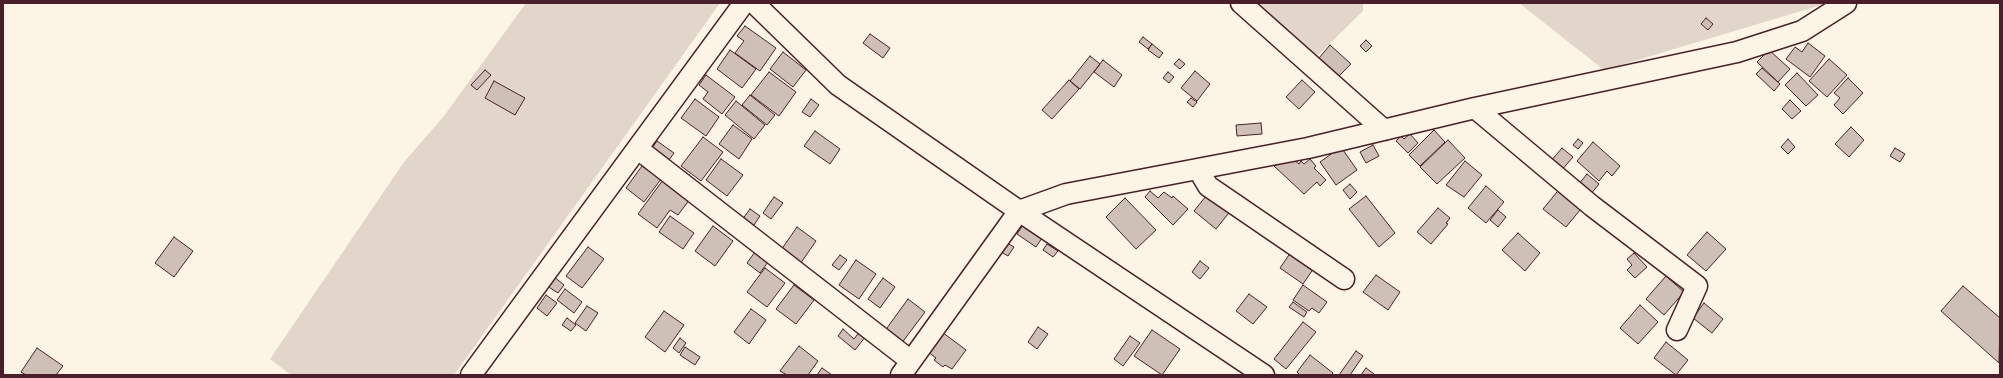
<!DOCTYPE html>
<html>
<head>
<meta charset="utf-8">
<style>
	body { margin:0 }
	#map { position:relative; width:2003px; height:378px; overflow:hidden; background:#fcf5e5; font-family:Dekko,sans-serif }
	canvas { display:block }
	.frame { position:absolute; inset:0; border:4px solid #4a1f2b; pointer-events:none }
</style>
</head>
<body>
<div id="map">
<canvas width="2003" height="378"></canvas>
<div class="frame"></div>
</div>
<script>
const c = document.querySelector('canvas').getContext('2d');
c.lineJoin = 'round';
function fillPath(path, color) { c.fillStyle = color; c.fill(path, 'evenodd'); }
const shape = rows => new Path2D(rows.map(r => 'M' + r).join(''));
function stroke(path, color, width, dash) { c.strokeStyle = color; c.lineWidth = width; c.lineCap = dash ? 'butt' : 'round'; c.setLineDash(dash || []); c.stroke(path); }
fillPath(shape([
	[526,3,720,3,454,375,291,375,270,359,404,162,444,116],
	[1249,3,1363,3,1363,11,1313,60],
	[1519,3,1828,3,1604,70]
]), '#e2d5ca');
const building = shape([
	[1706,18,1713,24,1708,30,1701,24,1706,18],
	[745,26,776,48,760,71,735,53,744,41,737,36,745,26],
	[870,34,890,48,883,58,863,43,870,34],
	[1143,37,1152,44,1148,49,1139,42,1143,37],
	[1366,40,1372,46,1366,52,1360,46,1366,40],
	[1808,43,1825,56,1810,77,1786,59,1795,47,1802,52,1808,43],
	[1152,44,1163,53,1159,58,1148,50,1152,44],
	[1330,45,1351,64,1339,76,1319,58,1330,45],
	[730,50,756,69,742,88,717,69,730,50],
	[1769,50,1790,69,1778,82,1757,62,1769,50],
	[783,52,806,70,793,87,770,69,783,52],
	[1090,56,1100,64,1080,89,1070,81,1090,56],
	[1179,59,1185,64,1180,69,1174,64,1179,59],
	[1829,59,1847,75,1827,97,1809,81,1829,59],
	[1103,60,1122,75,1114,87,1094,72,1103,60],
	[1762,68,1780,84,1774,91,1756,74,1762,68],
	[485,70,491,75,477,90,471,85,485,70],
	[1195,71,1210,84,1197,101,1181,88,1195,71],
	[769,72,796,92,779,116,751,95,769,72],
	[1168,72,1174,77,1169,83,1163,78,1168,72],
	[1797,73,1818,95,1806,106,1785,85,1797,73],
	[706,75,735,97,722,114,703,99,708,92,699,85,706,75],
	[1848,78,1863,93,1843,114,1834,105,1840,98,1834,93,1848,78],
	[1069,80,1079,89,1052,119,1042,110,1069,80],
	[1302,80,1315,92,1299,109,1286,97,1302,80],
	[494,81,525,98,515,115,485,98,494,81],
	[750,95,775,115,767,125,742,105,750,95],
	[1191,98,1197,102,1193,107,1187,102,1191,98],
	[695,99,719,117,706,136,681,118,695,99],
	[811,99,819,105,810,117,802,112,811,99],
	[1790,100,1801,111,1792,119,1782,109,1790,100],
	[736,101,765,125,754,139,725,115,736,101],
	[1261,123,1262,134,1237,136,1236,125,1261,123],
	[733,125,752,139,739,159,719,144,733,125],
	[1851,127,1864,140,1849,157,1835,144,1851,127],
	[1434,130,1445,142,1420,166,1409,155,1434,130],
	[815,131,840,149,830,164,804,146,815,131],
	[1410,134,1418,143,1408,153,1396,141,1401,136,1404,139,1410,134],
	[703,137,723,152,701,181,681,166,703,137],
	[1578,139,1583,143,1578,149,1573,145,1578,139],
	[1788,139,1795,147,1788,154,1781,147,1788,139],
	[1448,140,1465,158,1437,184,1420,167,1448,140],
	[657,141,674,153,664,167,648,154,657,141],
	[1593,142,1620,166,1612,176,1607,171,1599,181,1577,161,1593,142],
	[1373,145,1379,156,1366,163,1360,152,1373,145],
	[1341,147,1357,170,1336,185,1320,162,1341,147],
	[1562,148,1573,157,1561,171,1550,162,1562,148],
	[1895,148,1905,154,1900,162,1890,156,1895,148],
	[721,159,743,175,727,196,706,180,721,159],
	[1310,159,1316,166,1314,168,1326,180,1320,186,1317,182,1304,194,1274,166,1281,161,1284,163,1294,160,1299,164,1301,161,1304,164,1310,159],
	[1465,161,1482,175,1464,197,1446,185,1465,161],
	[642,166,661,179,644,202,626,188,642,166],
	[1587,174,1599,184,1590,195,1578,185,1587,174],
	[663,180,690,199,678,215,670,210,657,228,638,214,663,180],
	[1350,184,1357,192,1350,199,1343,190,1350,184],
	[1486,186,1504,202,1486,223,1468,208,1486,186],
	[1562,186,1585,204,1566,227,1543,209,1562,186],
	[1150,191,1158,198,1164,192,1172,198,1173,196,1188,209,1173,225,1145,197,1150,191],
	[1210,191,1232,209,1216,229,1194,211,1210,191],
	[1366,196,1395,233,1379,247,1349,209,1366,196],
	[774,197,783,203,771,219,763,213,774,197],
	[1125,198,1156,230,1136,249,1106,217,1125,198],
	[1438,208,1450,218,1446,223,1448,224,1431,244,1417,232,1438,208],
	[750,209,760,216,750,231,739,224,750,209],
	[1498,210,1506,217,1498,227,1490,220,1498,210],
	[670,216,694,233,683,249,659,232,670,216],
	[1023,225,1042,238,1036,247,1017,234,1023,225],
	[713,226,733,241,715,266,695,251,713,226],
	[797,227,816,241,798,267,779,253,797,227],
	[1707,232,1726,249,1706,271,1687,255,1707,232],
	[1518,233,1540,253,1525,271,1502,250,1518,233],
	[174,237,193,251,174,277,155,263,174,237],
	[1007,243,1014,247,1008,256,1001,252,1007,243],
	[1047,244,1058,251,1053,257,1043,250,1047,244],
	[588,247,604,259,582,288,566,276,588,247],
	[1293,249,1316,265,1303,284,1280,268,1293,249],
	[755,252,768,262,760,273,747,263,755,252],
	[1634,253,1647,267,1635,278,1627,270,1632,265,1627,259,1634,253],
	[840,255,847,260,839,270,832,265,840,255],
	[856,260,876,274,859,299,839,285,856,260],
	[1200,261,1209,268,1200,279,1192,272,1200,261],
	[765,268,785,283,767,307,747,292,765,268],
	[1376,275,1400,292,1388,310,1363,292,1376,275],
	[553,276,564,285,558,293,547,286,553,276],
	[1666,276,1684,292,1664,315,1646,299,1666,276],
	[883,278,895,287,880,308,868,299,883,278],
	[794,285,814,300,796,324,776,309,794,285],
	[1303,285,1327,302,1319,313,1312,308,1309,311,1293,300,1303,285],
	[1963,286,2000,318,1999,363,1941,311,1963,286],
	[565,289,582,302,574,313,557,300,565,289],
	[1249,294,1267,307,1253,324,1236,311,1249,294],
	[546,295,557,303,547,316,537,308,546,295],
	[908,299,925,312,901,344,884,332,908,299],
	[1293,302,1307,312,1304,317,1289,307,1293,302],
	[1704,303,1723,319,1712,333,1693,318,1704,303],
	[1640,305,1658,322,1638,344,1620,328,1640,305],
	[587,306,598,313,586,331,575,323,587,306],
	[751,309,766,320,749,344,734,332,751,309],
	[664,311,684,325,665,352,645,337,664,311],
	[567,318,576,325,571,331,562,325,567,318],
	[1303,322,1316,332,1286,369,1274,359,1303,322],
	[1038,327,1048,334,1037,349,1028,342,1038,327],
	[843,329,854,339,860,331,866,336,855,350,838,336,843,329],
	[1152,330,1180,349,1162,375,1134,356,1152,330],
	[942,332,966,350,952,369,945,365,943,367,934,360,936,358,928,352,942,332],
	[1130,336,1140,343,1123,366,1114,359,1130,336],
	[680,338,686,343,679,353,673,348,680,338],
	[1666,342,1688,360,1676,375,1654,358,1666,342],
	[799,346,818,361,808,375,787,375,780,371,799,346],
	[685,347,700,357,695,365,680,355,685,347],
	[37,348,63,366,56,375,26,375,21,372,37,348],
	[1356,351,1363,356,1350,375,1339,375,1356,351],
	[1310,355,1333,373,1331,375,1300,375,1297,372,1310,355],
	[822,368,832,375,817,375,822,368],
	[1366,368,1374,374,1373,375,1361,375,1366,368]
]);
fillPath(building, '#cfc0b7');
stroke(building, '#4a1f2b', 1);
const minor = shape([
	[754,3,838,85,1019,211,1264,375],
	[1241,3,1384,130],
	[1475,108,1592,206,1697,286,1677,330],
	[638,149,911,361],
	[1198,169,1208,186,1344,279],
	[471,375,744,3],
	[901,375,1019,211,1066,194,1308,148,1475,108,1737,52,1802,31,1846,3]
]);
stroke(minor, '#4a1f2b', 23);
stroke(minor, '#fcf5e5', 20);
</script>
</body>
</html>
